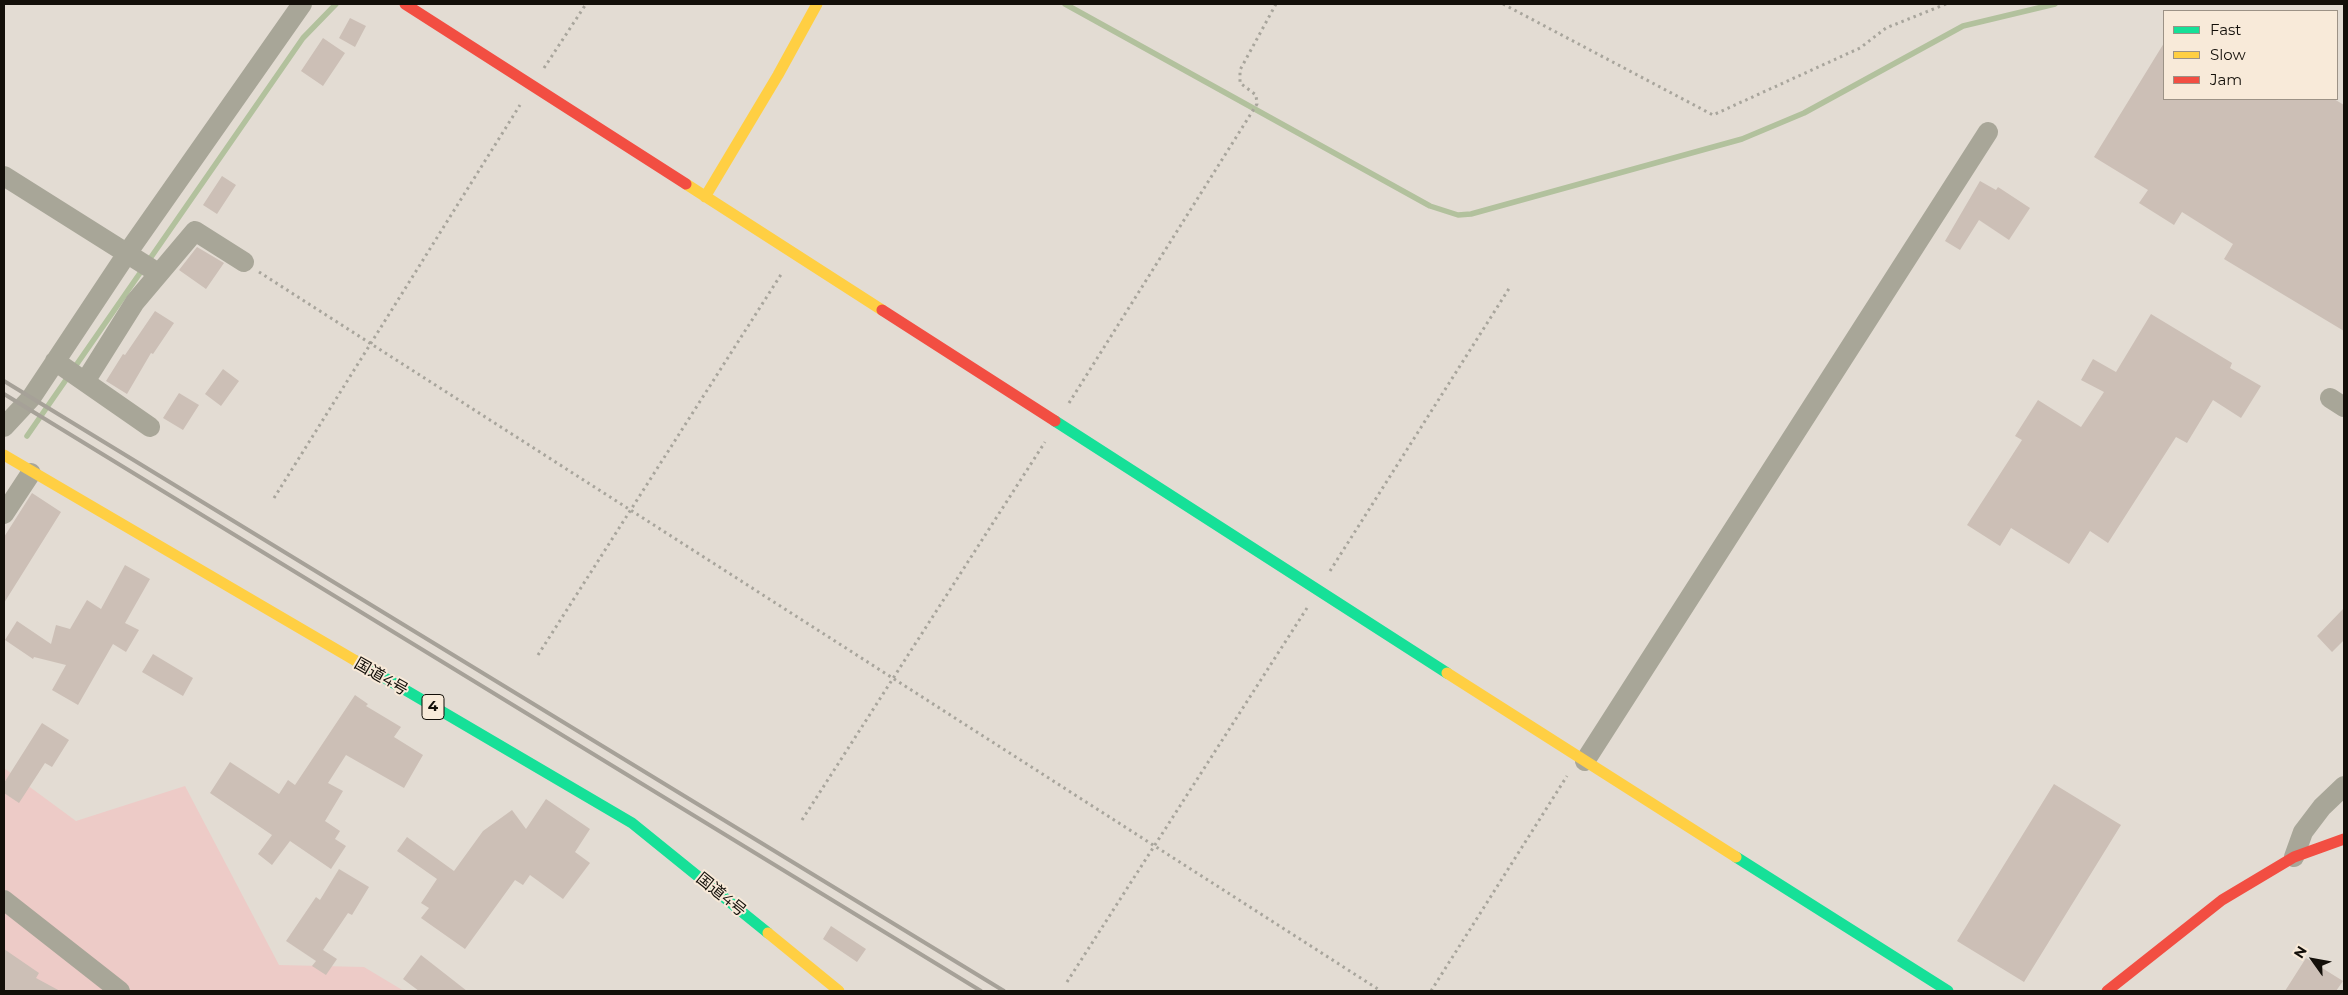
<!DOCTYPE html>
<html>
<head>
<meta charset="utf-8">
<style>
	body { margin:0 }
	#map { position:relative; width:2348px; height:995px; overflow:hidden; background:#e3dcd3; font-family:Montserrat,sans-serif }
	canvas { display:block }
	.frame { position:absolute; inset:0; border:5px solid #130f09; pointer-events:none }
	.legend { position:absolute; left:2163px; top:10px; width:175px; height:90px; box-sizing:border-box; background:#f8ead9; border:1px solid #9c9286; margin:0; padding:6px 9px; list-style:none; font-size:15px; color:#130f09 }
	.legend li { display:flex; align-items:center; gap:10px; height:25px }
	.legend b { width:25px; border:1px solid #9c9286 }
	.north { position:absolute; left:2288px; top:935px; width:50px; height:50px; -webkit-text-stroke:4px #f8ead9; paint-order:stroke; rotate:302deg; font-size:14px; font-weight:700; line-height:20px; text-align:center; color:#130f09 }
	.north::after { content:''; display:block; margin:auto; width:18px; height:22px; background:#130f09; clip-path:polygon(50% 0,100% 100%,50% 72%,0 100%) }
</style>
</head>
<body>
<div id="map">
<canvas width="2348" height="995"></canvas>
<div class="frame"></div>
<ul class="legend">
<li><b style="height:6px;background:#16e098"></b>Fast</li>
<li><b style="height:6px;background:#ffcf43"></b>Slow</li>
<li><b style="height:6px;background:#f24e42"></b>Jam</li>
</ul>
<div class="north">N</div>
</div>
<script>
const c = document.querySelector('canvas').getContext('2d');
c.lineJoin = 'round';
function fillPath(path, color) { c.fillStyle = color; c.fill(path, 'evenodd'); }
const shape = rows => new Path2D(rows.map(r => 'M' + r).join(''));
function stroke(path, color, width, dash) { c.strokeStyle = color; c.lineWidth = width; c.lineCap = dash ? 'butt' : 'round'; c.setLineDash(dash || []); c.stroke(path); }
function drawText(font, color, halo, rows, align = 'center') {
  c.font = font + ' Montserrat,"Noto Sans JP",sans-serif'; c.lineWidth = 4; c.setLineDash([]); c.textBaseline = 'middle'; c.strokeStyle = halo; c.fillStyle = color; for (const [text, x, y, turn = 0] of rows) {
    c.save(); c.translate(x, y); c.rotate((+turn || 0) * Math.PI / 180); c.textAlign = isNaN(turn) ? turn : align; if (halo) c.strokeText(text, 0, 0); c.fillText(text, 0, 0); c.restore();
  }
}
fillPath(shape([
	[4,768,76,821,185,786,279,965,364,967,404,991,4,991]
]), '#edcbc7');
stroke(shape([
	[1065,4,1430,206,1458,215,1471,214,1742,139,1804,113,1963,26,2055,4],
	[27,436,303,38,336,4]
]), '#b2c19d', 5.5);
fillPath(shape([
	[350,18,366,26,355,47,339,38],
	[323,38,345,53,323,86,301,71],
	[2164,43,2164,99,2334,99,2344,105,2344,331,2224,259,2233,244,2182,212,2174,225,2139,203,2148,190,2094,157],
	[222,176,236,185,217,214,203,205],
	[1980,181,1996,190,1998,187,2030,208,2009,240,1979,220,1960,250,1945,241],
	[197,247,224,263,206,289,179,270],
	[155,311,174,323,153,354,151,353,127,394,106,381,123,354,125,355],
	[2151,314,2232,363,2230,368,2261,386,2241,418,2213,400,2187,443,2176,437,2108,543,2090,531,2069,564,2011,528,2000,546,1967,525,2022,440,2015,436,2038,400,2081,427,2104,392,2081,380,2093,359,2116,372],
	[223,369,239,381,221,406,205,394],
	[179,393,199,405,183,430,163,418],
	[32,493,61,512,4,603,4,537],
	[125,565,150,579,125,623,139,630,126,652,113,644,78,705,52,690,66,665,34,657,33,659,5,640,17,621,51,644,56,625,70,629,87,600,101,609],
	[2344,608,2344,640,2332,652,2317,636],
	[153,654,193,678,183,696,142,672],
	[355,695,368,704,366,706,401,727,394,737,423,755,404,788,346,755,328,783,343,791,325,821,340,831,335,839,346,846,331,869,290,841,272,865,258,854,272,835,210,793,230,762,279,794,288,780,295,785],
	[42,723,69,740,52,767,45,763,19,803,4,793,4,783],
	[2054,784,2121,825,2024,982,1957,941],
	[546,799,590,829,575,852,590,863,563,899,530,875,523,885,515,880,465,949,421,918,429,908,421,903,437,879,397,851,407,837,454,871,483,831,512,810,526,829],
	[339,869,369,887,352,915,348,913,323,950,337,959,326,975,312,966,316,961,286,941,316,897,320,900],
	[831,926,866,949,857,962,823,939],
	[4,949,39,973,36,978,60,991,4,991],
	[421,955,467,991,419,991,403,979],
	[2306,958,2343,981,2336,991,2285,991]
]), '#ccbfb6');
stroke(shape([
	[1503,4,1713,115,1860,48,1886,28,1946,4],
	[544,68,586,4],
	[259,272,1381,991],
	[1069,403,1257,104,1256,95,1240,83,1240,70,1276,4],
	[274,498,520,105],
	[1330,571,1510,287],
	[538,655,782,273],
	[802,820,1045,442],
	[1067,982,1307,608],
	[1431,991,1567,776]
]), '#a8a59c', 3, [2.5, 4]);
stroke(shape([
	[4,176,158,273],
	[55,361,150,427],
	[86,380,135,302,195,231,244,262],
	[2330,398,2344,407],
	[4,427,31,398,128,252,302,4],
	[4,514,31,473],
	[1585,761,1988,132],
	[2294,857,2303,832,2322,807,2344,786],
	[4,900,120,991]
]), '#a8a698', 20);
stroke(shape([
	[1055,421,1447,673],
	[356,661,632,823,768,933],
	[1736,857,1948,991]
]), '#16e098', 11);
stroke(shape([
	[686,184,882,310],
	[705,197,778,75,817,4],
	[4,455,356,661],
	[1447,673,1736,857],
	[768,933,839,991]
]), '#ffcf43', 11);
stroke(shape([
	[405,4,686,184],
	[882,310,1055,421],
	[2107,991,2222,900,2294,857,2344,839]
]), '#f24e42', 11);
stroke(shape([
	[4,381,1004,991],
	[4,394,981,991]
]), '#a6a198', 4);
for (const [x, y, w] of [
	[433,707,22]
]) { const box = new Path2D(); box.roundRect(x - w / 2, y - 12.5, w, 25, 4); c.fillStyle = '#f8ead9'; c.fill(box); stroke(box, '#130f09', 1); }
drawText('bold 15px', '#130f09', null, [
	["4",433,707]
]);
drawText('16px', '#130f09', '#f8ead9', [
	["国道4号",381,677,30],
	["国道4号",721,895,39]
]);
</script>
</body>
</html>
